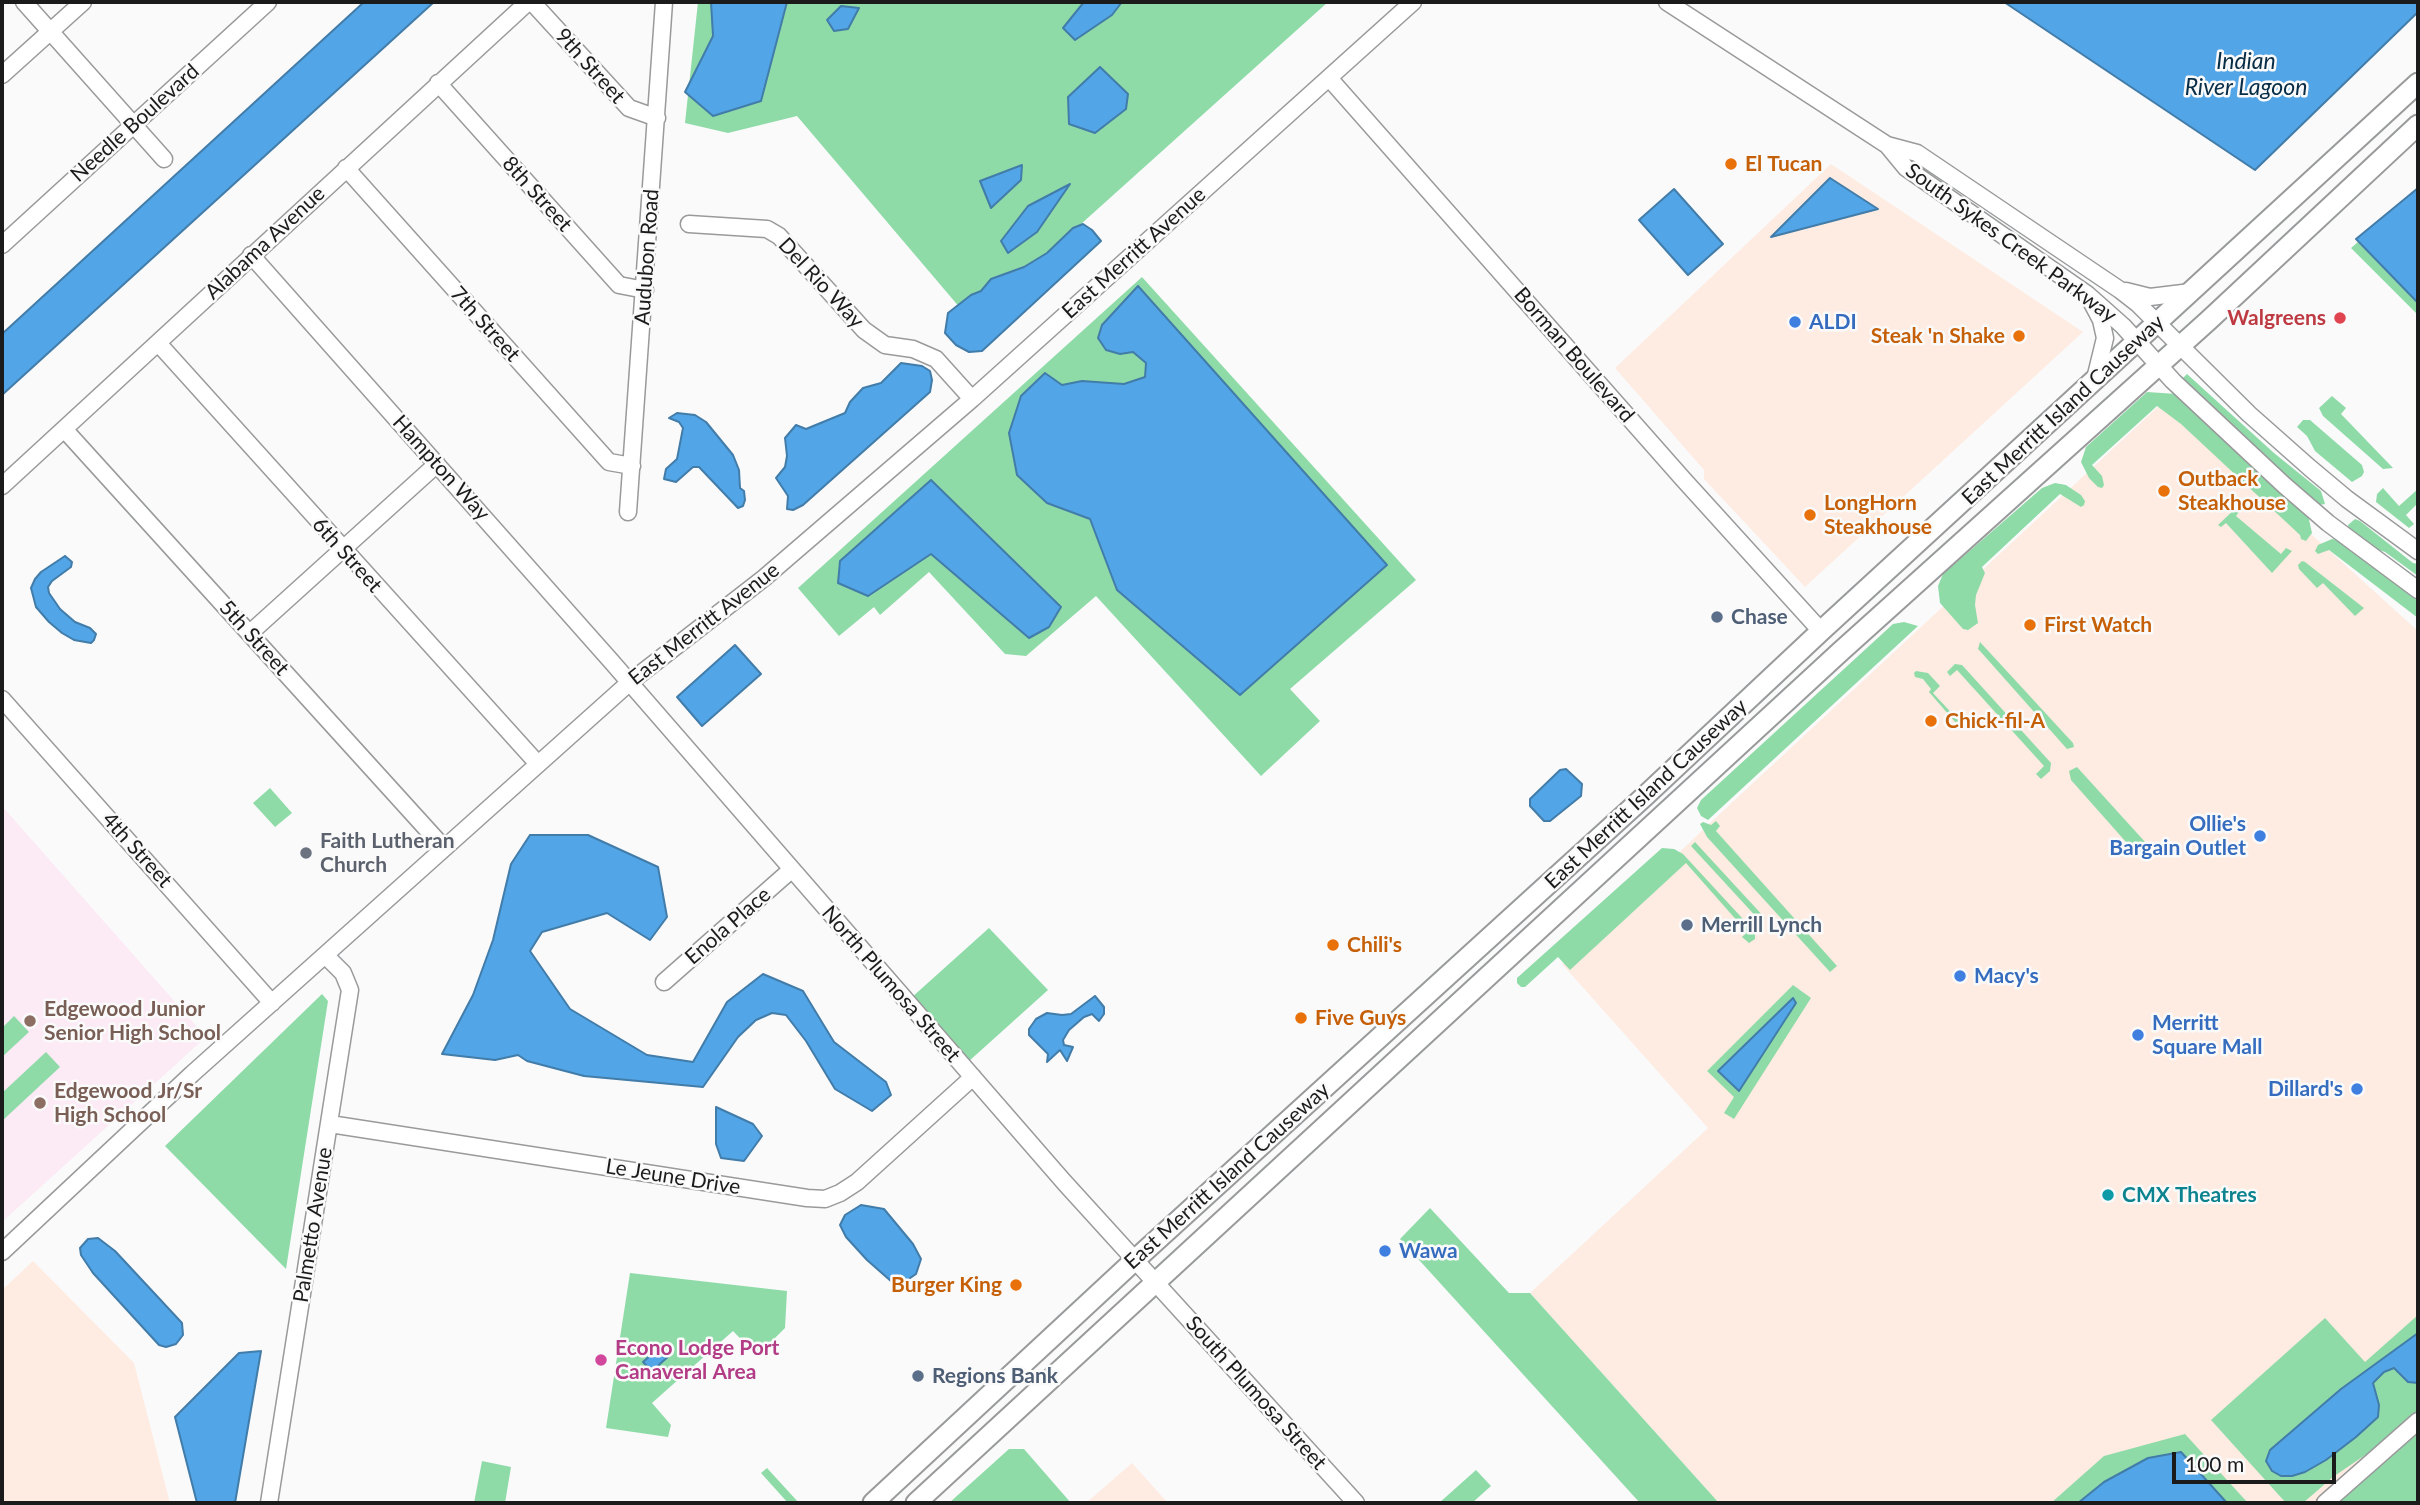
<!DOCTYPE html>
<html>
<head>
<meta charset="utf-8">
<style>
	body { margin:0 }
	#map { position:relative; width:2420px; height:1505px; overflow:hidden; background:#fafafb; font-family:Lato,sans-serif }
	canvas { display:block }
	.frame { position:absolute; inset:0; border:4px solid #1b1b1c; pointer-events:none }
	.scale { position:absolute; left:2172px; top:1452px; width:164px; height:32px; box-sizing:border-box; border:4px solid #1b1b1c; border-top:0; padding-left:9px; font-size:21px; line-height:24px; white-space:nowrap; color:#1b1b1c; -webkit-text-stroke:5px #fafafb; paint-order:stroke }
</style>
</head>
<body>
<div id="map">
<canvas width="2420" height="1505"></canvas>
<div class="frame"></div>
<div class="scale">100 m</div>
</div>
<script>
const c = document.querySelector('canvas').getContext('2d');
c.lineJoin = 'round';
function fillPath(path, color) { c.fillStyle = color; c.fill(path, 'evenodd'); }
const shape = rows => new Path2D(rows.map(r => 'M' + r).join(''));
function stroke(path, color, width, dash) { c.strokeStyle = color; c.lineWidth = width; c.lineCap = dash ? 'butt' : 'round'; c.setLineDash(dash || []); c.stroke(path); }
function drawText(font, color, halo, rows, align = 'center') {
  c.font = font + ' Lato,sans-serif'; c.lineWidth = 5; c.setLineDash([]); c.textBaseline = 'middle'; c.strokeStyle = halo; c.fillStyle = color; for (const [text, x, y, turn = 0] of rows) {
    c.save(); c.translate(x, y); c.rotate((+turn || 0) * Math.PI / 180); c.textAlign = isNaN(turn) ? turn : align; if (halo) c.strokeText(text, 0, 0); c.fillText(text, 0, 0); c.restore();
  }
}
fillPath(shape([
	[1831,164,2083,332,1805,587,1704,479,1704,470,1615,368],
	[2161,404,2183,418,2418,631,2418,1421,2325,1503,1719,1503,1530,1293,1708,1128,1562,964,1710,823],
	[33,1261,134,1363,170,1503,2,1503,2,1290],
	[1132,1463,1168,1503,1086,1503]
]), '#feece2');
fillPath(shape([
	[2,806,206,1037,2,1222]
]), '#fceaf5');
fillPath(shape([
	[698,2,1328,2,972,322,797,116,728,133,685,123],
	[2358,242,2418,304,2418,317,2416,313,2351,248],
	[1142,277,1416,580,1290,689,1320,721,1261,776,1096,596,1026,656,1005,654,929,572,880,615,874,607,839,636,798,588],
	[2187,374,2274,453,2321,491,2325,504,2319,505,2311,500,2196,393,2183,378],
	[2147,392,2177,394,2308,515,2312,533,2306,541,2301,539,2300,535,2181,424,2157,406,2092,465,2102,476,2104,485,2102,488,2098,487,2089,478,2081,462,2086,447],
	[2332,396,2346,408,2341,414,2393,468,2383,469,2323,416,2319,408],
	[2303,420,2310,420,2362,465,2364,472,2362,476,2352,482,2315,451,2307,436,2297,427],
	[2055,483,2066,485,2081,495,2085,501,2084,505,2081,507,2060,494,1982,567,1985,573,1976,595,1975,605,1978,623,1968,630,1963,629,1940,603,1938,586,1943,574,2042,488],
	[2383,488,2399,506,2418,489,2418,503,2406,515,2414,524,2409,528,2376,502,2377,494],
	[2237,507,2241,509,2236,516,2281,554,2286,548,2292,551,2272,573,2226,523,2221,527,2218,525],
	[2355,519,2360,521,2413,563,2418,564,2418,576,2385,552,2370,547,2349,531,2348,525],
	[2332,539,2340,540,2418,601,2418,618,2329,550,2318,554,2315,551,2318,545],
	[2302,561,2305,562,2364,608,2355,616,2323,583,2317,588,2299,569,2298,565],
	[1904,622,1918,626,1708,820,1701,816,1697,808,1701,800,1893,624],
	[1980,642,2073,743,2074,747,2067,749,1980,651,1978,649],
	[1955,664,1962,665,2051,763,2050,771,2041,779,2036,774,2044,766,1957,670,1950,676,1947,672],
	[1916,671,1928,673,1940,686,1933,693,1959,721,1956,723,1929,692,1931,689,1923,679,1915,677,1914,673],
	[2077,767,2146,843,2145,851,2137,854,2134,851,2071,780,2069,771],
	[270,788,292,813,275,827,253,803],
	[1716,821,1720,826,1716,831,1837,966,1830,972,1707,837,1700,824,1703,822,1711,825],
	[1695,842,1765,918,1761,922,1691,846],
	[1662,848,1674,849,1683,854,1755,932,1755,939,1749,943,1742,937,1747,932,1686,863,1570,970,1558,957,1525,987,1521,987,1517,983,1517,978],
	[989,928,1048,990,968,1062,911,998],
	[1793,985,1811,998,1734,1119,1724,1113,1734,1097,1707,1071],
	[322,994,328,1001,286,1269,165,1146],
	[14,1016,29,1032,2,1057,2,1028],
	[46,1052,60,1067,2,1121,2,1093],
	[1430,1208,1509,1293,1530,1293,1719,1503,1640,1503,1400,1239],
	[630,1273,787,1291,785,1328,757,1356,733,1331,652,1403,671,1425,668,1437,606,1428],
	[2418,1315,2418,1414,2396,1434,2333,1477,2303,1503,2286,1503,2211,1420,2325,1318,2365,1362],
	[2418,1430,2418,1503,2337,1503],
	[2185,1434,2248,1503,2051,1503,2104,1456],
	[1009,1449,1024,1449,1071,1503,949,1503],
	[482,1461,511,1467,505,1503,474,1503],
	[767,1468,799,1503,788,1503,761,1473],
	[1476,1470,1491,1486,1472,1503,1439,1503]
]), '#8fdba8');
const water = shape([
	[364,2,434,2,2,395,2,334,364,2],
	[711,2,787,2,761,101,713,116,685,92,713,36,711,2],
	[1084,2,1122,2,1112,15,1075,40,1063,28,1084,2],
	[2004,2,2418,2,2418,12,2255,170,2004,2],
	[841,6,859,8,848,29,834,31,827,20,841,6],
	[1100,67,1128,94,1126,109,1095,133,1069,124,1068,97,1100,67],
	[1022,165,1021,180,991,208,980,181,1022,165],
	[1830,178,1878,209,1771,237,1830,178],
	[1070,184,1037,232,1008,253,1001,241,1028,206,1070,184],
	[2418,188,2418,303,2356,239,2418,188],
	[1674,189,1723,244,1688,275,1639,220,1674,189],
	[1083,224,1092,230,1101,241,982,351,969,352,956,345,945,333,948,313,971,295,981,291,991,279,1024,267,1047,253,1073,228,1083,224],
	[1138,286,1387,565,1240,695,1117,590,1090,519,1047,503,1017,475,1009,433,1021,396,1045,373,1062,385,1082,381,1124,384,1145,377,1146,363,1133,352,1120,354,1106,350,1098,338,1102,325,1138,286],
	[901,363,922,366,930,371,932,380,930,392,803,505,793,510,787,509,788,496,776,478,785,467,787,456,785,438,796,425,806,429,845,413,850,402,863,388,881,383,901,363],
	[677,413,695,415,706,422,733,455,739,470,740,488,744,491,745,500,743,506,738,508,699,467,693,467,676,482,664,479,666,469,677,459,683,428,679,422,669,418,677,413],
	[931,480,1061,607,1049,627,1029,638,931,554,868,596,838,583,840,561,931,480],
	[65,556,72,562,71,567,52,581,48,587,49,593,60,609,75,622,90,628,96,634,94,640,91,643,74,640,62,633,49,622,36,607,31,588,35,579,41,572,65,556],
	[735,645,761,674,702,726,677,697,735,645],
	[1566,769,1582,784,1581,796,1550,821,1544,821,1530,806,1530,799,1560,770,1566,769],
	[530,835,588,835,658,867,667,917,650,940,607,913,542,932,530,951,570,1009,647,1055,693,1062,727,1002,763,974,803,991,834,1042,886,1082,891,1095,872,1111,835,1089,806,1041,786,1015,772,1013,756,1020,738,1037,703,1087,584,1076,527,1061,518,1055,495,1060,442,1054,473,995,493,940,511,864,530,835],
	[1095,996,1104,1007,1104,1014,1099,1021,1092,1014,1084,1017,1069,1030,1063,1040,1064,1045,1073,1047,1067,1061,1060,1050,1047,1062,1048,1054,1029,1035,1029,1029,1036,1019,1047,1013,1062,1015,1071,1014,1095,996],
	[1793,998,1796,1003,1739,1091,1718,1071,1793,998],
	[716,1107,753,1124,762,1136,744,1161,721,1158,716,1144,716,1107],
	[861,1205,884,1209,913,1244,921,1259,916,1274,903,1283,892,1282,867,1260,846,1237,840,1225,845,1215,861,1205],
	[98,1238,115,1251,182,1323,183,1335,176,1344,166,1347,159,1345,93,1273,81,1255,80,1248,88,1239,98,1238],
	[2418,1333,2418,1383,2408,1382,2394,1368,2384,1372,2373,1383,2379,1405,2378,1417,2356,1437,2326,1460,2305,1472,2292,1476,2281,1476,2272,1471,2266,1461,2270,1450,2341,1389,2418,1333],
	[662,1345,670,1355,652,1371,643,1362,662,1345],
	[261,1351,235,1503,197,1503,175,1417,239,1353,261,1351],
	[2181,1452,2227,1503,2078,1503,2104,1482,2148,1458,2181,1452]
]);
fillPath(water, '#52a5e6');
stroke(water, '#427ca9', 2);
const minor = shape([
	[24,2,164,159],
	[532,2,629,108,657,118],
	[1667,2,1887,145,1917,153,2120,290,2138,304,2249,414,2310,468,2347,499,2418,551],
	[2,75,83,2],
	[1329,78,1683,479,1821,631],
	[438,83,619,285,645,290],
	[1887,145,1906,168,2087,294,2123,326,2173,381,2284,485,2328,523,2418,590],
	[346,168,609,462,632,466],
	[689,224,767,229,779,236,864,330,885,345,913,349,936,359,972,399],
	[2,245,268,2],
	[251,255,611,661,1064,1182,1356,1503],
	[2126,291,2150,297,2191,292],
	[2092,303,2101,320,2105,338,2095,379],
	[158,343,538,764],
	[64,429,444,848],
	[2,486,528,2],
	[628,512,664,2],
	[250,633,437,464],
	[2,699,272,1003],
	[664,982,791,870],
	[330,1124,807,1198,825,1199,840,1193,857,1182,973,1077],
	[2,1252,192,1074,630,682,764,578,972,399,1413,2],
	[269,1503,350,990,343,973,325,955],
	[2325,1503,2418,1421]
]);
const major = shape([
	[873,1503,1136,1259,1645,796,1821,631,2418,83],
	[916,1503,1840,652,2209,320,2418,125]
]);
stroke(minor, '#999a9b', 19);
stroke(major, '#999a9b', 23);
stroke(minor, '#fff', 16);
stroke(major, '#fff', 19);
for (const [x, y, r, color] of [
	[1731,164,7,"#e8710a"],
	[2340,318,7,"#e0444e"],
	[1795,322,7,"#3f7fe0"],
	[2019,336,7,"#e8710a"],
	[2164,491,7,"#e8710a"],
	[1810,515,7,"#e8710a"],
	[1717,617,7,"#5c6f8a"],
	[2030,625,7,"#e8710a"],
	[1931,721,7,"#e8710a"],
	[2260,836,7,"#3f7fe0"],
	[306,853,7,"#6b7280"],
	[1687,925,7,"#5c6f8a"],
	[1333,945,7,"#e8710a"],
	[1960,976,7,"#3f7fe0"],
	[1301,1018,7,"#e8710a"],
	[30,1021,7,"#8d6e63"],
	[2138,1035,7,"#3f7fe0"],
	[2357,1089,7,"#3f7fe0"],
	[40,1103,7,"#8d6e63"],
	[2108,1195,7,"#0f9aa8"],
	[1385,1251,7,"#3f7fe0"],
	[1016,1285,7,"#e8710a"],
	[601,1360,7,"#d1479c"],
	[918,1376,7,"#5c6f8a"]
]) { const dot = new Path2D(); dot.arc(x, y, r, 0, 2 * Math.PI); c.fillStyle = color; c.fill(dot); stroke(dot, '#fafafb', 2.5); }
drawText('21px', '#1b1b1c', '#fafafb', [
	["9th Street",590,66,48],
	["Needle Boulevard",135,123,-42],
	["8th Street",537,194,48],
	["Alabama Avenue",265,243,-43],
	["South Sykes Creek Parkway",2011,243,36],
	["East Merritt Avenue",1134,253,-42],
	["Audubon Road",647,257,-86],
	["Del Rio Way",821,283,47],
	["7th Street",485,324,48],
	["Borman Boulevard",1574,355,49],
	["East Merritt Island Causeway",2063,410,-43],
	["Hampton Way",441,468,48],
	["6th Street",347,555,48],
	["East Merritt Avenue",704,624,-38],
	["5th Street",254,638,48],
	["East Merritt Island Causeway",1646,794,-43],
	["4th Street",137,850,48],
	["Enola Place",728,926,-41],
	["North Plumosa Street",891,984,49],
	["East Merritt Island Causeway",1227,1176,-42],
	["Le Jeune Drive",673,1177,9],
	["Palmetto Avenue",313,1225,-81],
	["South Plumosa Street",1256,1393,48]
]);
drawText('bold 21px', '#c56008', '#fafafb', [
	["El Tucan",1745,164],
	["Steak 'n Shake",2005,336,"right"],
	["Outback",2178,479],
	["Steakhouse",2178,503],
	["LongHorn",1824,503],
	["Steakhouse",1824,527],
	["First Watch",2044,625],
	["Chick-fil-A",1945,721],
	["Chili's",1347,945],
	["Five Guys",1315,1018],
	["Burger King",1002,1285,"right"]
], 'left');
drawText('bold 21px', '#be3a42', '#fafafb', [
	["Walgreens",2326,318]
], 'right');
drawText('bold 21px', '#366cbe', '#fafafb', [
	["ALDI",1809,322],
	["Ollie's",2246,824,"right"],
	["Bargain Outlet",2246,848,"right"],
	["Macy's",1974,976],
	["Merritt",2152,1023],
	["Square Mall",2152,1047],
	["Dillard's",2343,1089,"right"],
	["Wawa",1399,1251]
], 'left');
drawText('bold 21px', '#4e5e75', '#fafafb', [
	["Chase",1731,617],
	["Merrill Lynch",1701,925],
	["Regions Bank",932,1376]
], 'left');
drawText('bold 21px', '#5b616d', '#fafafb', [
	["Faith Lutheran",320,841],
	["Church",320,865]
], 'left');
drawText('bold 21px', '#785e54', '#fafafb', [
	["Edgewood Junior",44,1009],
	["Senior High School",44,1033],
	["Edgewood Jr/Sr",54,1091],
	["High School",54,1115]
], 'left');
drawText('bold 21px', '#0d838f', '#fafafb', [
	["CMX Theatres",2122,1195]
], 'left');
drawText('bold 21px', '#b23c85', '#fafafb', [
	["Econo Lodge Port",615,1348],
	["Canaveral Area",615,1372]
], 'left');
drawText('italic 23px', '#082d47', '#fafafb', [
	["Indian",2246,62],
	["River Lagoon",2246,88]
]);
</script>
</body>
</html>
